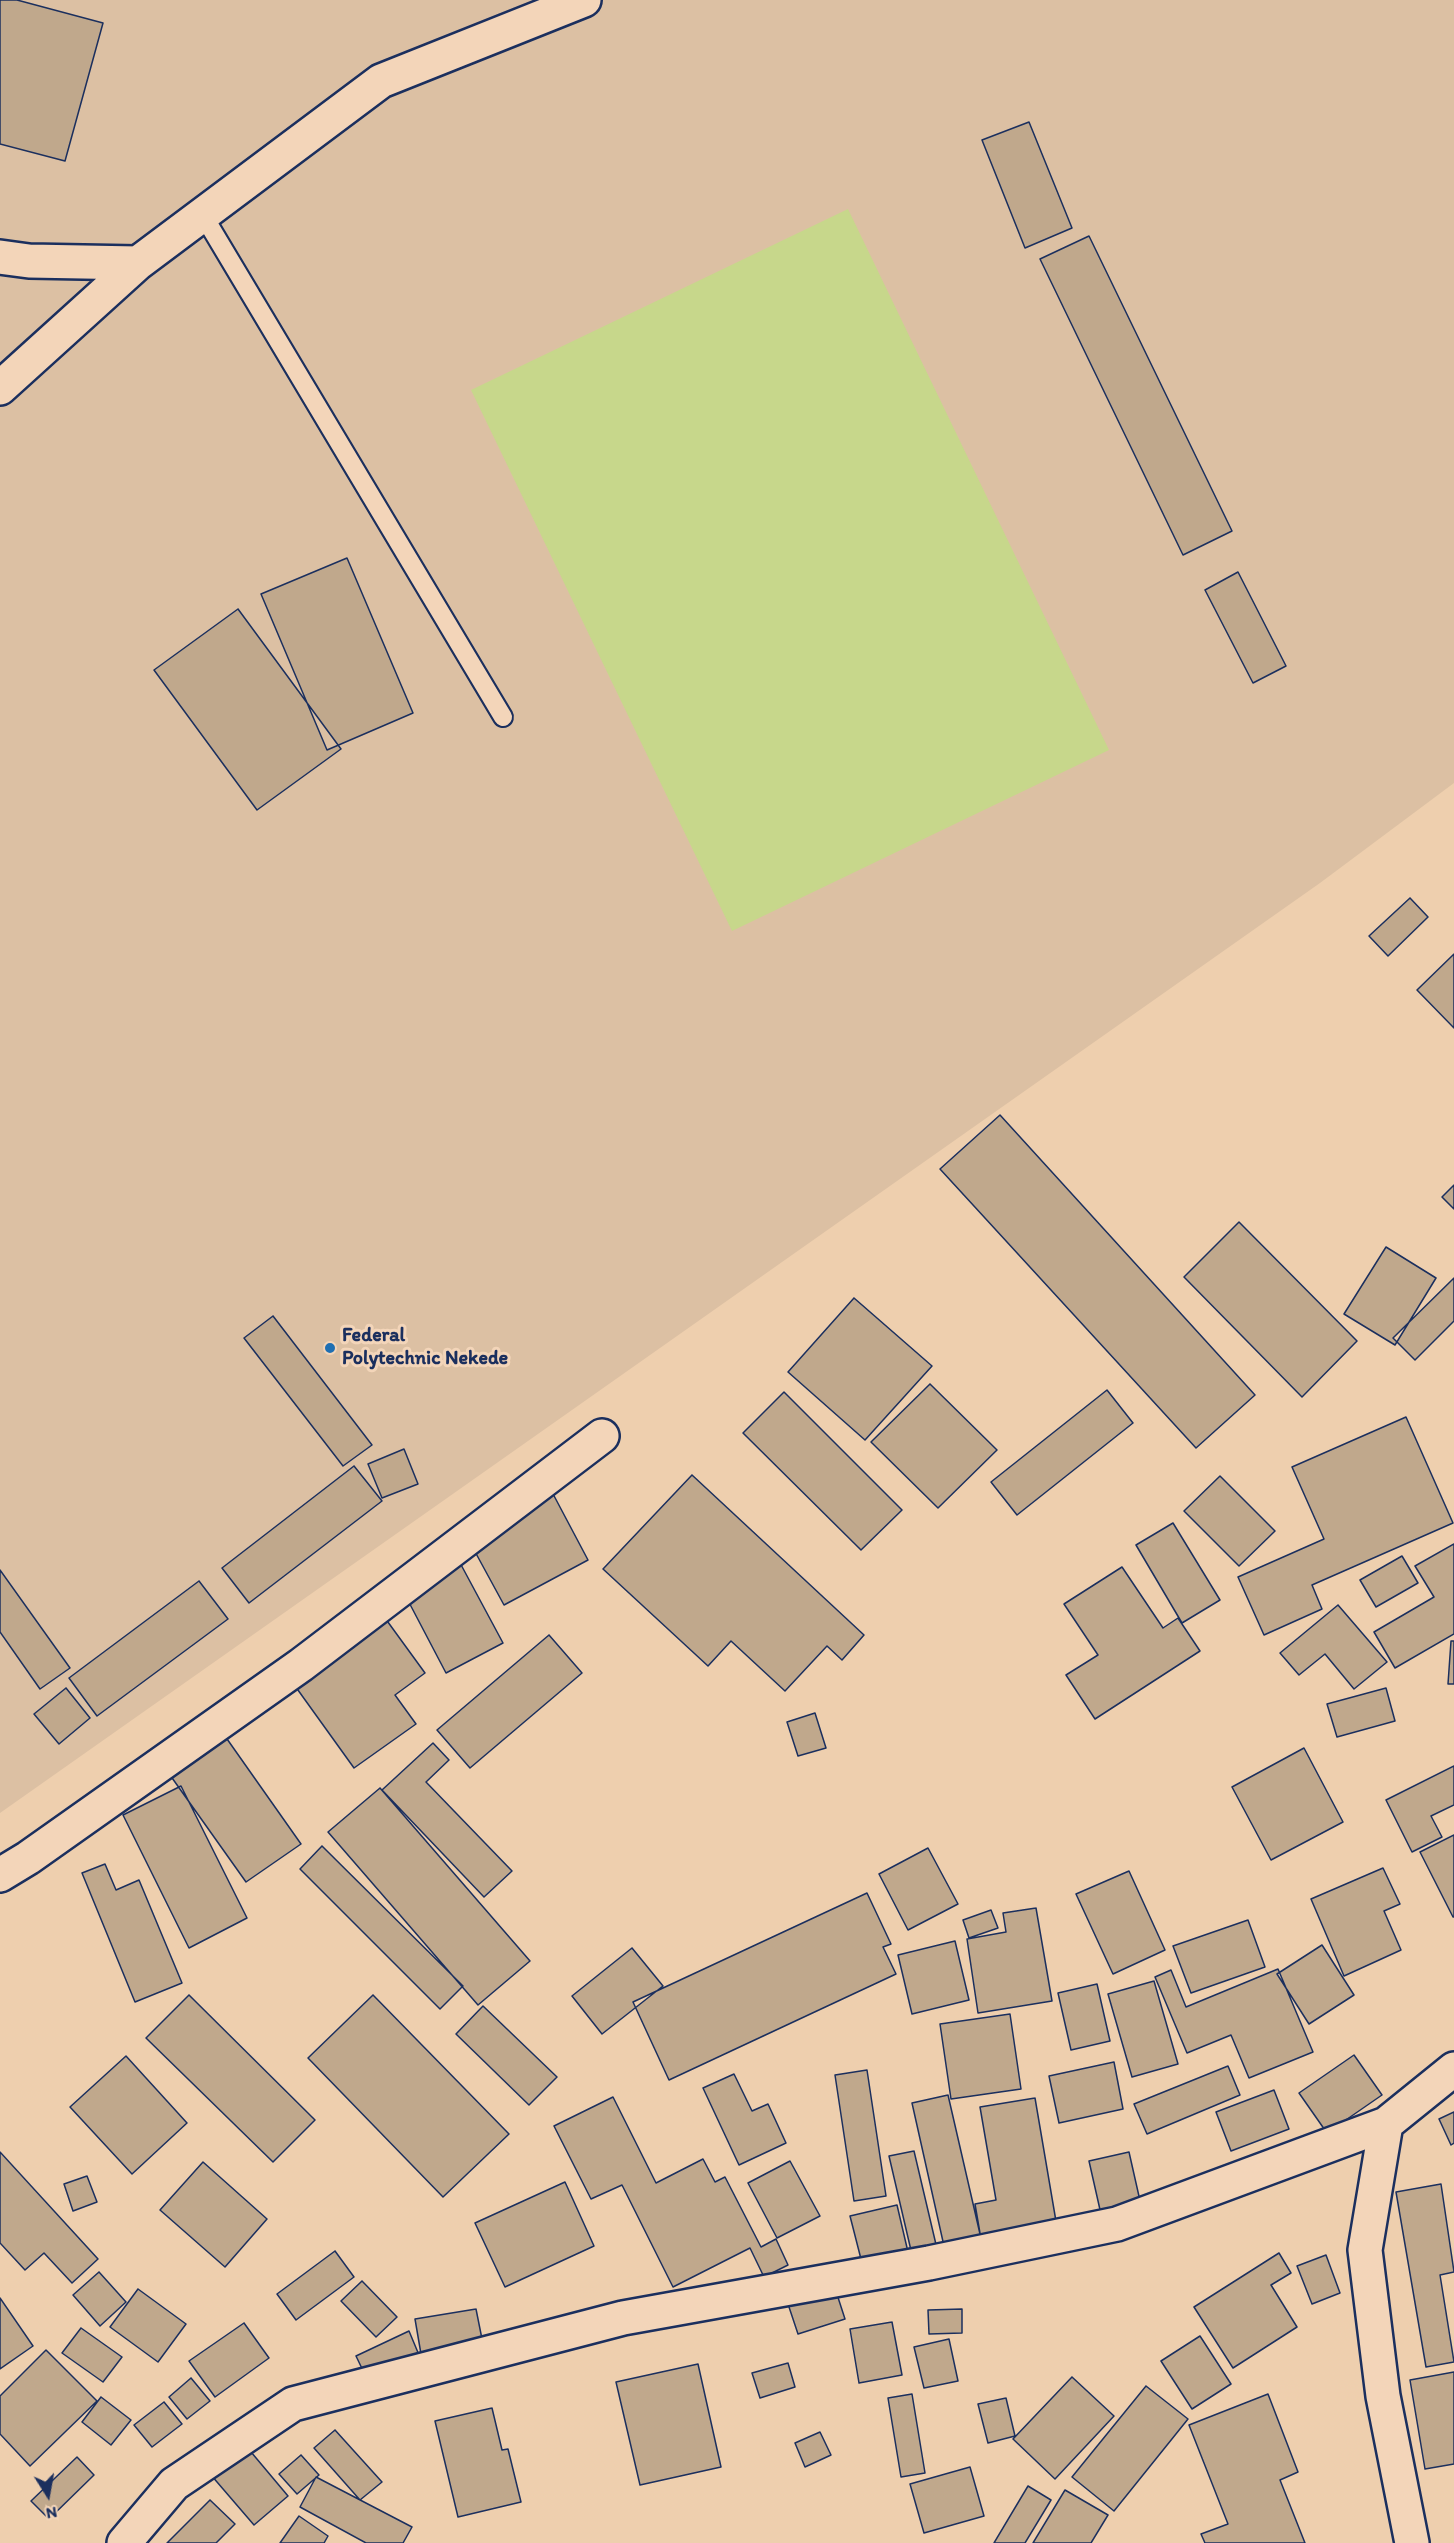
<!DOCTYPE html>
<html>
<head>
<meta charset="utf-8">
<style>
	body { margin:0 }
	#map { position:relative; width:1454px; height:2543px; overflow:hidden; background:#eecfae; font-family:Itim,sans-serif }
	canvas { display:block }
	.north { position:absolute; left:18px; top:2465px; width:60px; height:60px; -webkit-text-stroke:4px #f3d5b9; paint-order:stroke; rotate:169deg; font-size:16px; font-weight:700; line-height:24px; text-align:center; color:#1b2f5e }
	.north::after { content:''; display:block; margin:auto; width:21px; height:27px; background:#1b2f5e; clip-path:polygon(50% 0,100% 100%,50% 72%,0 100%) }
</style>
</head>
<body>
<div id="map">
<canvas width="1454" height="2543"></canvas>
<div class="north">N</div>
</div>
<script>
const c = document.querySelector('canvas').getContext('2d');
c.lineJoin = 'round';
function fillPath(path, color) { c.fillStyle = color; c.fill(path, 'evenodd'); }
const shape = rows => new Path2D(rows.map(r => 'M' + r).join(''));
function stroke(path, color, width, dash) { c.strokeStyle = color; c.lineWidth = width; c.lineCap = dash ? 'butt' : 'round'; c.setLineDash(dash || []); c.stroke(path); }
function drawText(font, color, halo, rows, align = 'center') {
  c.font = font + ' Itim,sans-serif'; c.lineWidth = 6; c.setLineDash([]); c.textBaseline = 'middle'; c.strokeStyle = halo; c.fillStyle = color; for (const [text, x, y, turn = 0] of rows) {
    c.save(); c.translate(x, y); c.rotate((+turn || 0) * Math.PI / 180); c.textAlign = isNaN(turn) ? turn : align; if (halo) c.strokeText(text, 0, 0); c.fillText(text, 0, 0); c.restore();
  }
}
fillPath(shape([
	[0,0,1454,0,1454,783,1320,883,0,1813]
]), '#dcc0a3');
fillPath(shape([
	[848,209,1109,750,732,931,471,390]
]), '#c7d78b');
const building = shape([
	[0,0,17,0,103,23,65,161,0,144,0,0],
	[1029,122,1072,228,1025,248,982,140,1029,122],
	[1089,236,1232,531,1183,555,1040,259,1089,236],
	[347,558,413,713,327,750,261,594,347,558],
	[1238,572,1286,666,1253,683,1205,590,1238,572],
	[238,609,341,749,257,810,154,670,238,609],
	[1410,898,1428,917,1388,956,1369,936,1410,898],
	[1454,954,1454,1028,1417,990,1454,954],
	[1000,1115,1255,1395,1196,1448,940,1169,1000,1115],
	[1454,1185,1454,1209,1442,1197,1454,1185],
	[1239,1222,1357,1341,1302,1397,1184,1277,1239,1222],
	[1386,1247,1436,1278,1395,1345,1344,1314,1386,1247],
	[1454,1278,1454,1321,1415,1360,1393,1338,1454,1278],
	[854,1298,932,1366,865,1440,788,1372,854,1298],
	[273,1316,372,1445,343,1466,244,1338,273,1316],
	[930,1384,997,1450,938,1508,871,1442,930,1384],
	[1107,1390,1133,1423,1017,1515,991,1482,1107,1390],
	[784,1392,902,1510,861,1550,743,1433,784,1392],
	[1406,1417,1453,1523,1312,1585,1322,1609,1264,1635,1238,1577,1324,1539,1292,1467,1406,1417],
	[404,1449,418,1484,382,1498,368,1464,404,1449],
	[354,1466,382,1501,249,1603,222,1568,354,1466],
	[692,1475,864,1635,842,1660,827,1646,785,1691,731,1641,708,1666,603,1569,692,1475],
	[1220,1476,1275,1531,1239,1566,1184,1511,1220,1476],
	[552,1492,588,1560,504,1605,467,1537,552,1492],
	[1173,1523,1220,1600,1182,1623,1136,1545,1173,1523],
	[1454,1544,1454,1634,1395,1668,1374,1632,1434,1597,1415,1566,1454,1544],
	[1402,1556,1418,1583,1376,1607,1360,1580,1402,1556],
	[459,1561,503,1643,446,1673,403,1591,459,1561],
	[1122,1567,1163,1628,1178,1618,1200,1651,1095,1719,1066,1675,1098,1655,1064,1604,1122,1567],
	[0,1570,70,1668,40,1689,0,1632,0,1570],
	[199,1581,228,1619,97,1716,69,1678,199,1581],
	[1338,1605,1387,1662,1354,1689,1325,1654,1299,1675,1280,1653,1338,1605],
	[377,1607,425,1673,395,1695,416,1724,354,1768,285,1672,377,1607],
	[549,1635,582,1673,470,1768,437,1730,549,1635],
	[1451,1641,1454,1641,1454,1684,1448,1684,1451,1641],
	[66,1688,90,1718,59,1744,34,1714,66,1688],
	[1386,1688,1395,1721,1337,1737,1327,1704,1386,1688],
	[815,1713,826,1748,798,1756,787,1722,815,1713],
	[220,1729,301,1844,246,1882,165,1768,220,1729],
	[433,1743,449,1760,426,1782,512,1871,484,1897,382,1790,433,1743],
	[1304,1748,1343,1822,1271,1860,1232,1787,1304,1748],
	[1454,1766,1454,1805,1431,1816,1442,1837,1412,1852,1386,1800,1454,1766],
	[181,1786,247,1918,189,1948,123,1815,181,1786],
	[380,1788,530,1961,478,2005,328,1832,380,1788],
	[1454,1835,1454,1917,1453,1917,1420,1852,1454,1835],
	[322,1846,463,1986,440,2009,300,1869,322,1846],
	[928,1848,958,1904,908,1930,879,1874,928,1848],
	[105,1864,116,1890,139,1880,182,1983,135,2002,82,1873,105,1864],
	[1383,1868,1400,1904,1384,1911,1401,1950,1344,1976,1311,1899,1383,1868],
	[1129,1871,1165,1950,1113,1974,1076,1894,1129,1871],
	[867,1893,891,1944,883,1947,896,1974,669,2080,633,2002,867,1893],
	[1036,1908,1052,2001,978,2013,967,1939,1006,1932,1003,1913,1036,1908],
	[991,1910,998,1928,969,1938,963,1920,991,1910],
	[1248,1920,1265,1967,1191,1993,1173,1946,1248,1920],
	[955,1941,969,2000,912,2014,898,1955,955,1941],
	[1322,1945,1354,1995,1309,2024,1277,1974,1322,1945],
	[632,1948,663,1986,602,2034,572,1996,632,1948],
	[1278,1969,1313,2052,1249,2078,1231,2035,1187,2053,1155,1977,1171,1970,1186,2007,1278,1969],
	[1154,1981,1178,2064,1132,2077,1108,1994,1154,1981],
	[1097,1984,1110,2041,1071,2050,1058,1993,1097,1984],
	[189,1995,315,2120,273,2162,146,2038,189,1995],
	[373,1995,509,2134,443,2197,308,2058,373,1995],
	[483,2006,557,2077,529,2105,456,2034,483,2006],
	[1010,2014,1021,2089,951,2099,940,2024,1010,2014],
	[1354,2055,1382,2095,1327,2133,1299,2093,1354,2055],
	[126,2056,187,2123,132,2174,70,2107,126,2056],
	[1114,2062,1123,2109,1059,2123,1049,2076,1114,2062],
	[1228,2066,1240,2095,1147,2134,1134,2104,1228,2066],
	[867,2070,886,2196,854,2201,835,2075,867,2070],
	[734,2074,752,2111,768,2104,786,2143,739,2165,703,2088,734,2074],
	[1274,2090,1289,2129,1231,2151,1216,2112,1274,2090],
	[948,2095,983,2247,946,2255,912,2103,948,2095],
	[613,2097,656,2183,703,2159,715,2182,725,2177,761,2247,776,2239,788,2265,764,2277,750,2248,673,2287,622,2185,591,2199,554,2126,613,2097],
	[1035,2098,1058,2233,982,2245,975,2204,996,2200,980,2107,1035,2098],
	[1454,2112,1454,2143,1451,2145,1439,2119,1454,2112],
	[914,2151,938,2253,913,2259,889,2156,914,2151],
	[0,2152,98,2259,72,2283,44,2253,25,2270,0,2243,0,2152],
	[1129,2152,1143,2214,1103,2223,1089,2161,1129,2152],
	[790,2161,820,2216,777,2238,748,2183,790,2161],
	[203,2162,267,2219,225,2267,160,2210,203,2162],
	[87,2176,97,2202,73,2211,64,2184,87,2176],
	[565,2182,594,2246,505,2287,475,2223,565,2182],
	[1441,2184,1454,2272,1440,2275,1454,2362,1426,2367,1396,2192,1441,2184],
	[897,2205,908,2252,862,2263,850,2216,897,2205],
	[335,2251,354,2277,296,2320,277,2294,335,2251],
	[1279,2253,1291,2273,1271,2285,1297,2327,1233,2368,1194,2307,1279,2253],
	[1326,2255,1340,2293,1312,2304,1297,2266,1326,2255],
	[99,2272,126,2302,100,2326,73,2295,99,2272],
	[362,2281,397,2317,376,2337,341,2301,362,2281],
	[833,2282,845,2319,798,2334,786,2298,833,2282],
	[138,2289,186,2324,158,2362,110,2327,138,2289],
	[0,2298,33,2346,0,2369,0,2298],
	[476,2309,483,2344,421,2354,415,2319,476,2309],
	[962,2309,962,2333,929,2334,928,2310,962,2309],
	[892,2322,902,2375,859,2383,850,2329,892,2322],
	[244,2323,269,2358,215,2397,189,2361,244,2323],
	[81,2328,122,2357,103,2382,62,2353,81,2328],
	[409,2331,419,2355,367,2379,356,2356,409,2331],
	[1200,2336,1231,2384,1192,2409,1161,2361,1200,2336],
	[949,2339,958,2381,924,2388,914,2347,949,2339],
	[46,2350,97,2401,30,2466,0,2434,0,2396,46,2350],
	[788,2363,795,2387,760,2398,752,2373,788,2363],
	[698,2364,721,2467,640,2485,616,2382,698,2364],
	[1454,2372,1454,2464,1425,2469,1410,2380,1454,2372],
	[1072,2377,1114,2416,1055,2479,1013,2439,1072,2377],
	[191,2378,210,2401,187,2419,169,2397,191,2378],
	[1146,2386,1188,2419,1114,2511,1072,2477,1146,2386],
	[912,2394,925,2473,901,2477,888,2398,912,2394],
	[1268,2394,1298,2472,1280,2480,1305,2543,1205,2543,1201,2534,1228,2524,1189,2425,1268,2394],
	[101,2397,131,2420,111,2445,82,2422,101,2397],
	[1006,2398,1015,2436,988,2443,978,2404,1006,2398],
	[164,2402,182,2424,152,2447,134,2425,164,2402],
	[492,2408,502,2450,508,2449,521,2502,458,2517,435,2421,492,2408],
	[335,2430,382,2482,360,2500,314,2448,335,2430],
	[820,2432,831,2455,805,2467,795,2443,820,2432],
	[246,2446,288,2496,254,2525,211,2475,246,2446],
	[301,2455,319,2475,297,2494,279,2474,301,2455],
	[77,2457,94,2475,49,2519,31,2501,77,2457],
	[970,2467,984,2516,924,2533,910,2484,970,2467],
	[316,2477,412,2527,403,2543,366,2543,300,2507,316,2477],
	[1028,2486,1051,2500,1025,2543,994,2543,1028,2486],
	[1065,2490,1108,2515,1091,2543,1033,2543,1065,2490],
	[210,2500,235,2524,216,2543,167,2543,210,2500],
	[299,2516,328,2536,324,2543,280,2543,299,2516]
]);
fillPath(building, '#c0a88c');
stroke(building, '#1b2f5e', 1.5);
const lane = shape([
	[203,215,503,717]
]);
const street = shape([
	[0,257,29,261,138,263],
	[0,388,138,263,381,81,584,0],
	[0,1875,28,1858,301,1665,602,1436],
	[124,2543,174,2484,293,2404,623,2318,929,2263,1117,2224,1386,2124],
	[1412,2543,1383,2396,1365,2250,1386,2124,1454,2069]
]);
stroke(lane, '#1b2f5e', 22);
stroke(street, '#1b2f5e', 38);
stroke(lane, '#f3d5b9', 18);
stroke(street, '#f3d5b9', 33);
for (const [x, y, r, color] of [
	[330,1348,6,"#1f6fb2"]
]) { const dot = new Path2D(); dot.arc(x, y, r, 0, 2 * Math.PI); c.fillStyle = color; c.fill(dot); stroke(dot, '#f3d5b9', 2); }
drawText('bold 20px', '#1b2f5e', '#f3d5b9', [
	["Federal",342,1336],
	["Polytechnic Nekede",342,1359]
], 'left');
</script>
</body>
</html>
